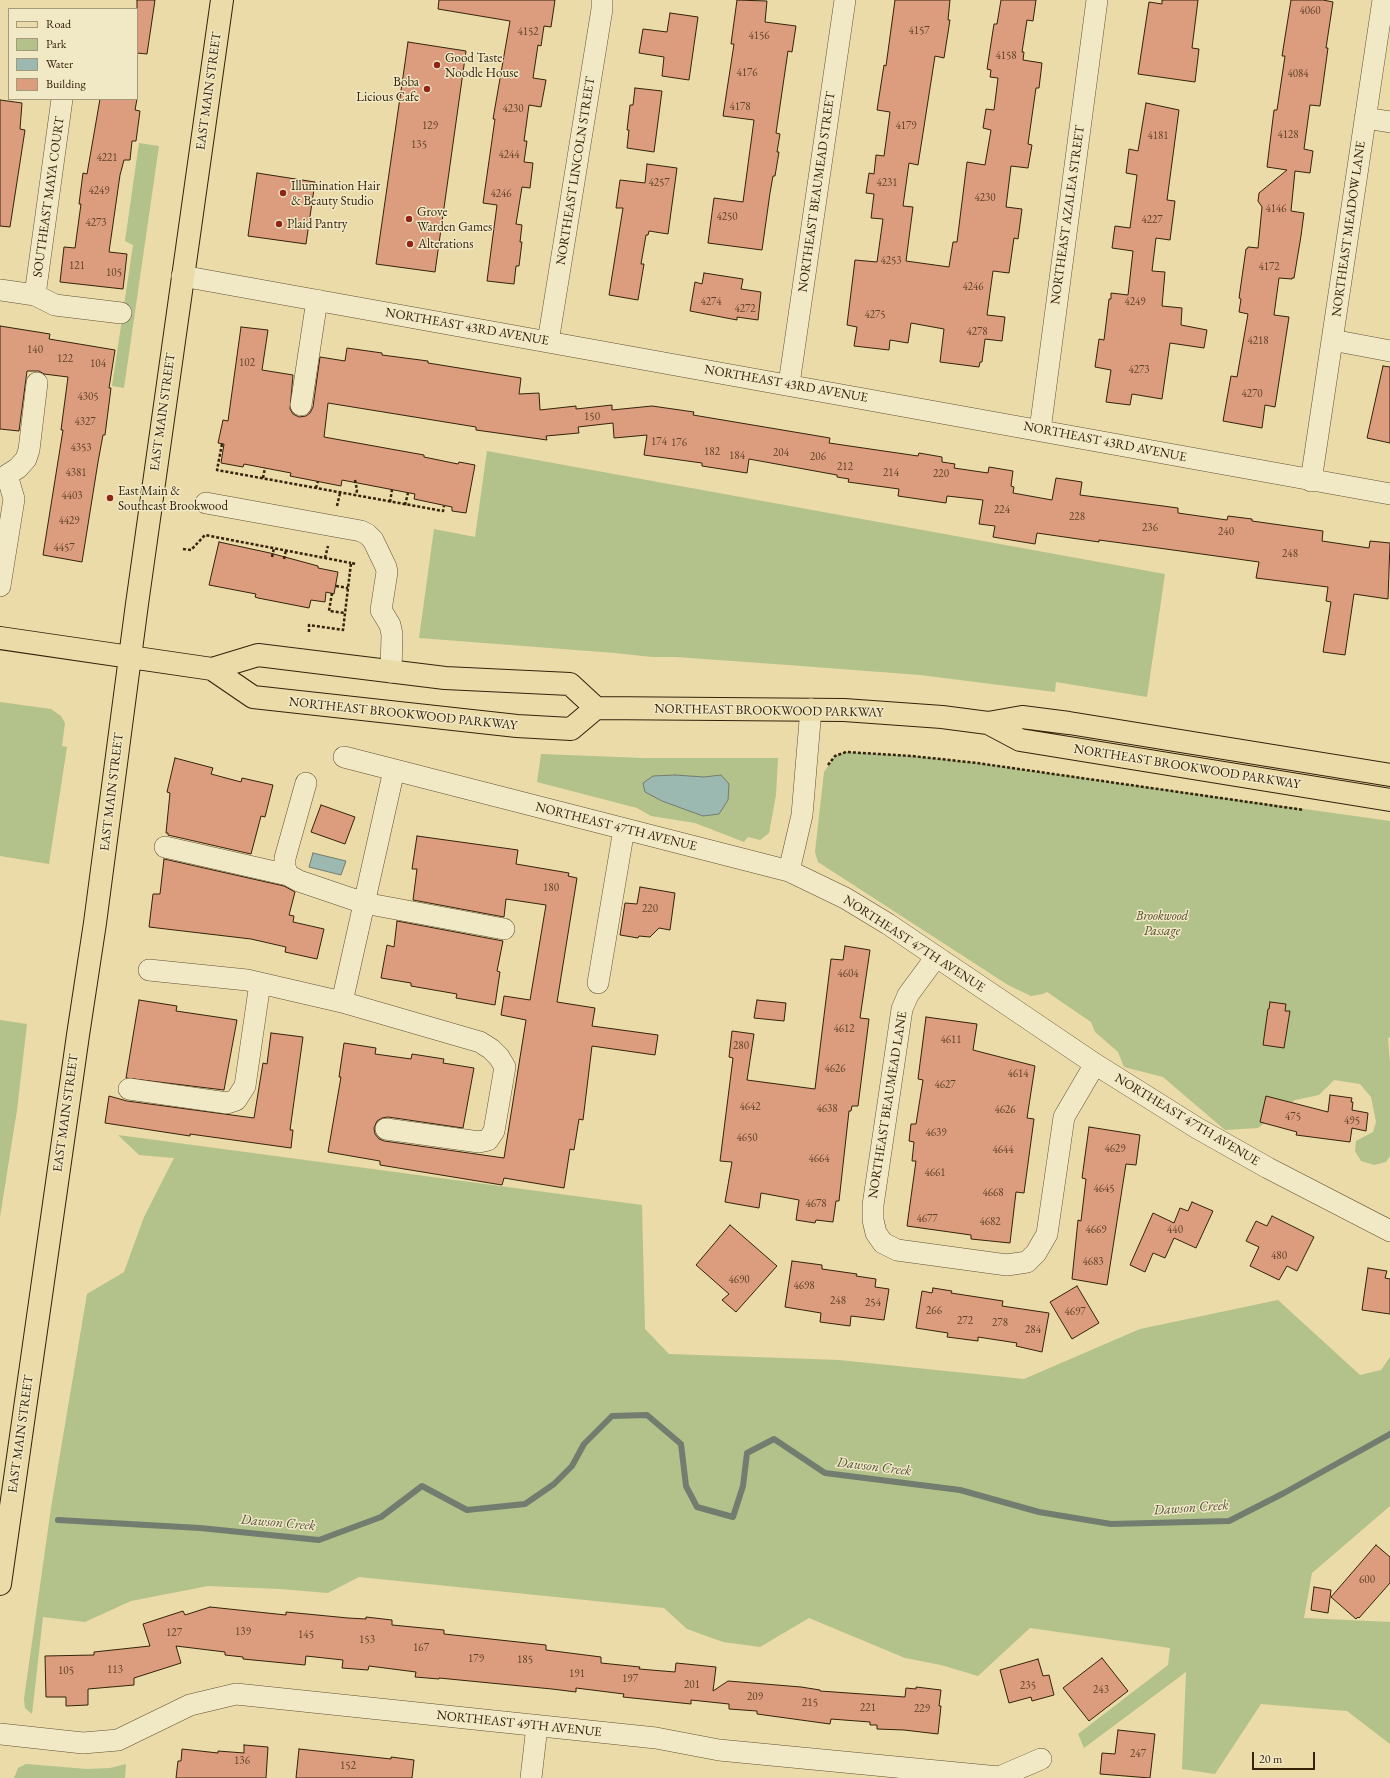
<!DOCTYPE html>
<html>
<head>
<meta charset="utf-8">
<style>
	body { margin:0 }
	#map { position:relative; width:1390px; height:1778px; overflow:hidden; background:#eadba8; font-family:"EB Garamond",serif }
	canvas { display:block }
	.legend { position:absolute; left:8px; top:8px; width:130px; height:92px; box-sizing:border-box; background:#f1e8c6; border:1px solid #a5997b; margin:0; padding:5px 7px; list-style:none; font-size:12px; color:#34220b }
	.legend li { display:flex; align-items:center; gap:8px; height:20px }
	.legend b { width:20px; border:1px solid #a5997b }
	.scale { position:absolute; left:1252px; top:1752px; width:63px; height:18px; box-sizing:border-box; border:2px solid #34220b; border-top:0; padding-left:5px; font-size:12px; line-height:14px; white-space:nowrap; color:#34220b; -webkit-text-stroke:3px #f1e8c6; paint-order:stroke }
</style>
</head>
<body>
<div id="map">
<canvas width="1390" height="1778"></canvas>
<ul class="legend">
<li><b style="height:5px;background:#eadba8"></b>Road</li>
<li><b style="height:11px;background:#b3c18a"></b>Park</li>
<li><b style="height:11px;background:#9bb9b1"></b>Water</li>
<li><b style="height:11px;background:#dc9d7e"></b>Building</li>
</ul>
<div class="scale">20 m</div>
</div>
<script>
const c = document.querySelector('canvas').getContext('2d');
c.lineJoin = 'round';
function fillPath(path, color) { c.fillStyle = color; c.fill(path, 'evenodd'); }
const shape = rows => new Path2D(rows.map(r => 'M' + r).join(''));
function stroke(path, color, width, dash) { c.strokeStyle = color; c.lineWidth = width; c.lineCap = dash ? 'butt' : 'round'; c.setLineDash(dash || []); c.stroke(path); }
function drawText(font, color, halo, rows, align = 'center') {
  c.font = font + ' "EB Garamond",serif'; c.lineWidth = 3; c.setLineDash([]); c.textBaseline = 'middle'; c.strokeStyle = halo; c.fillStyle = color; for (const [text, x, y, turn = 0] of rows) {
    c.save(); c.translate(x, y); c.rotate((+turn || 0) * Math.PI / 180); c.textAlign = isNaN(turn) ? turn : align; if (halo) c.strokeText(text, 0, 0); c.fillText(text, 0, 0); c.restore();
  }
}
fillPath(shape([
	[139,143,159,146,124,388,112,386,133,245,125,241],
	[487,451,1165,574,1147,697,1056,682,1055,692,920,675,788,665,676,657,652,657,615,653,419,638,434,529,475,537],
	[0,702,51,709,61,716,65,723,62,746,67,747,49,864,0,856],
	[846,752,912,756,977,763,1390,821,1390,1037,1388,1038,1390,1063,1390,1156,1386,1162,1374,1165,1361,1161,1355,1151,1356,1141,1373,1132,1376,1122,1371,1097,1360,1084,1334,1080,1319,1095,1295,1100,1258,1128,1225,1130,1163,1077,1124,1067,1118,1052,1095,1032,1091,1022,1047,992,1043,994,1031,996,1008,985,818,862,815,852,824,772,835,756],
	[541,754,644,758,778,758,776,795,769,833,760,840,748,837,744,842,695,823,651,816,637,808,537,782],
	[0,1020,27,1024,17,1110,0,1217],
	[118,1135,642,1205,645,1329,669,1354,839,1360,1024,1379,1140,1329,1278,1300,1360,1375,1381,1370,1390,1357,1390,1506,1312,1573,1304,1618,1390,1622,1390,1744,1347,1711,1261,1704,1215,1774,1182,1769,1186,1672,1084,1748,1078,1734,1168,1665,1170,1648,1030,1628,978,1676,941,1665,905,1658,809,1618,760,1647,723,1642,687,1629,664,1608,359,1577,328,1593,280,1589,208,1586,131,1601,85,1622,43,1617,32,1714,25,1708,24,1699,51,1508,87,1294,124,1272,144,1217,174,1158,139,1155],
	[26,1764,87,1769,110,1768,126,1764,125,1778,14,1778,18,1768]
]), '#b3c18a');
const water = shape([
	[675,775,704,777,721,775,729,784,728,800,719,814,703,816,662,801,645,792,643,783,653,776,675,775],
	[313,853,346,861,341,875,309,867,313,853]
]);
fillPath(water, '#9bb9b1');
stroke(water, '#727d6f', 1);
stroke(shape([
	[58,1520,200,1528,319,1540,381,1517,422,1486,467,1510,525,1504,554,1484,572,1466,584,1444,612,1416,647,1415,681,1444,686,1486,697,1507,733,1517,743,1486,747,1453,774,1439,825,1473,960,1490,1039,1512,1111,1524,1229,1521,1284,1493,1390,1434]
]), '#727d6f', 6);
const building = shape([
	[137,0,155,0,147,54,137,53,137,0],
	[439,0,555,0,551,27,544,26,541,46,538,45,533,78,546,80,541,107,529,105,524,141,527,141,524,162,533,163,530,188,522,187,516,224,522,225,520,242,522,242,519,266,516,266,514,284,487,281,497,205,483,203,495,119,493,119,510,21,438,9,439,0],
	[737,0,767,1,765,22,796,26,792,52,788,51,776,133,780,134,777,152,779,152,775,176,773,176,770,193,762,250,708,243,714,198,743,202,754,120,723,116,734,44,731,44,737,0],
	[895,0,950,0,948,20,950,20,944,58,935,56,918,165,909,163,903,206,913,207,906,261,949,267,953,242,957,242,967,162,985,165,991,130,983,128,986,109,994,110,998,78,990,77,991,70,987,69,994,24,997,24,1001,0,1036,0,1033,21,1027,20,1022,52,1024,52,1023,60,1042,63,1039,88,1036,88,1028,144,1032,145,1028,168,1011,166,1006,207,1022,209,1018,239,1014,238,1009,273,993,271,987,315,1005,317,1002,341,985,339,982,362,980,362,979,367,940,362,944,329,911,323,908,343,890,340,889,350,854,346,857,327,847,325,855,260,877,262,883,219,871,218,874,194,866,193,869,173,874,174,876,155,884,156,890,112,877,110,884,65,886,66,895,0],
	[1162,0,1198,0,1192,48,1199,49,1195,82,1138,74,1149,2,1162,4,1162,0],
	[1291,0,1323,0,1333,2,1326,48,1328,48,1320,106,1310,105,1304,149,1313,151,1310,173,1295,171,1291,211,1304,213,1301,236,1294,278,1292,278,1292,279,1279,278,1274,315,1289,317,1275,407,1265,405,1262,428,1223,421,1231,376,1237,377,1248,314,1239,312,1241,299,1239,298,1246,249,1247,249,1248,247,1258,248,1262,207,1258,201,1259,193,1287,170,1267,167,1274,110,1277,110,1285,56,1282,56,1291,0],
	[670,13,698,17,689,80,662,76,664,57,639,53,643,29,667,32,670,13],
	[408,42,466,51,435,272,376,264,408,42],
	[635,88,662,91,654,152,627,148,629,130,627,130,630,105,633,105,635,88],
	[100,99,137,99,135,110,140,111,136,141,132,141,130,160,124,160,120,175,109,252,127,254,123,289,60,282,64,247,75,248,81,204,79,204,83,173,87,174,100,99],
	[0,100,22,103,20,129,25,130,10,227,0,226,0,100],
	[1146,103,1179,110,1167,200,1175,201,1170,240,1156,238,1152,271,1165,272,1162,306,1182,308,1181,325,1207,330,1204,348,1170,343,1162,399,1132,394,1130,405,1106,402,1111,370,1095,367,1099,339,1104,340,1109,299,1111,299,1111,293,1128,295,1133,251,1112,248,1115,226,1130,228,1137,175,1126,173,1129,149,1138,151,1146,103],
	[647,164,677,168,668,234,649,231,648,235,646,235,641,264,644,264,638,300,609,295,623,208,616,208,620,180,645,183,647,164],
	[257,173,315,182,306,244,248,236,257,173],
	[704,273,743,279,741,289,761,292,758,320,737,317,737,320,690,311,695,282,702,284,704,273],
	[0,326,50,334,49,339,115,350,109,388,111,388,105,435,103,435,98,462,82,562,43,555,63,430,61,430,68,377,44,374,39,371,27,371,19,431,0,429,0,326],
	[241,327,268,330,262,370,293,375,290,409,293,414,299,417,306,416,310,413,313,407,320,357,345,361,347,348,382,353,382,355,428,361,428,363,521,378,519,394,539,393,540,410,576,406,576,409,612,405,612,410,652,406,694,412,693,415,830,438,829,443,918,456,919,453,942,457,942,462,955,464,954,468,988,473,989,467,1013,471,1011,486,1014,487,1013,493,1052,500,1056,478,1082,482,1080,495,1178,508,1178,513,1227,520,1228,516,1252,519,1252,521,1323,531,1322,541,1369,548,1370,541,1390,543,1388,599,1354,594,1345,655,1323,652,1331,602,1326,601,1328,587,1256,578,1259,562,1173,550,1099,540,1099,542,1037,533,1035,544,993,537,995,526,979,524,983,500,947,496,946,503,898,496,899,489,848,482,849,479,837,477,837,475,749,459,747,473,702,466,702,463,644,455,647,435,614,438,613,423,578,427,579,433,546,436,547,440,476,430,476,427,328,403,324,437,424,455,424,457,458,464,459,462,475,465,466,513,452,511,452,507,414,499,415,494,342,480,341,486,290,476,291,473,244,464,243,467,221,463,224,444,218,443,223,420,228,421,241,327],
	[1383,366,1390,367,1390,443,1367,438,1383,366],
	[219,542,270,553,318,566,318,568,338,572,334,594,326,592,325,602,311,600,309,608,258,598,255,597,256,594,209,585,219,542],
	[175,758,213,768,211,774,241,782,242,778,273,785,265,817,261,816,251,854,168,835,168,833,166,833,170,793,167,792,175,758],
	[321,805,355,817,345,844,311,832,321,805],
	[417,836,518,850,516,864,569,873,568,876,577,878,557,1002,595,1008,592,1026,658,1035,655,1055,592,1046,583,1120,579,1119,574,1150,570,1149,564,1188,504,1178,502,1185,380,1165,380,1161,328,1152,341,1077,339,1077,344,1043,376,1048,375,1054,411,1059,412,1054,444,1059,443,1063,474,1068,463,1128,388,1117,382,1118,377,1121,374,1128,375,1134,379,1139,384,1141,504,1158,526,1020,501,1015,504,996,530,1000,546,905,506,899,504,917,413,900,417,869,412,869,417,836],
	[164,859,284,886,295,892,289,915,294,916,293,922,324,929,317,959,285,952,286,947,251,939,149,927,153,894,160,894,164,859],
	[640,887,675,893,670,930,659,928,650,937,639,936,638,938,620,935,625,903,637,904,640,887],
	[397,921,503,941,497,971,500,972,495,1005,456,998,457,994,411,986,411,983,381,978,387,945,394,947,397,921],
	[845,946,870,950,860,1018,869,1019,858,1106,852,1106,851,1111,849,1111,839,1201,836,1201,833,1222,816,1220,815,1223,796,1220,799,1200,761,1193,759,1208,725,1202,732,1162,720,1161,733,1058,729,1057,732,1031,754,1034,747,1080,815,1089,831,959,843,960,845,946],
	[139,1000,177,1006,176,1011,237,1020,224,1090,126,1078,139,1000],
	[757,1000,786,1003,784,1021,754,1018,757,1000],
	[1270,1002,1286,1004,1285,1011,1290,1011,1284,1048,1263,1045,1268,1009,1269,1009,1270,1002],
	[926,1017,977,1024,973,1050,1035,1066,1027,1118,1034,1119,1024,1193,1016,1192,1010,1243,971,1239,971,1235,907,1226,916,1161,912,1161,914,1142,909,1141,911,1124,916,1124,923,1080,918,1079,926,1017],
	[271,1033,303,1037,290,1130,293,1130,291,1148,190,1134,190,1136,105,1123,109,1096,127,1101,254,1118,263,1063,267,1064,271,1033],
	[1330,1095,1352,1098,1351,1102,1353,1102,1352,1110,1368,1113,1366,1131,1352,1128,1350,1142,1296,1135,1297,1132,1260,1122,1266,1096,1328,1112,1330,1095],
	[1089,1127,1140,1135,1136,1165,1126,1164,1107,1285,1072,1279,1078,1220,1081,1221,1086,1179,1082,1178,1089,1127],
	[1192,1202,1213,1211,1196,1248,1174,1238,1165,1258,1153,1253,1145,1272,1130,1265,1153,1213,1174,1223,1180,1208,1188,1211,1192,1202],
	[1272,1216,1314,1237,1297,1271,1287,1266,1279,1280,1250,1266,1259,1247,1246,1241,1256,1221,1267,1226,1272,1216],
	[730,1225,777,1266,736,1312,722,1300,729,1294,696,1265,730,1225],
	[792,1261,822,1265,822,1269,857,1274,856,1276,876,1279,875,1287,889,1289,884,1320,851,1316,850,1326,820,1322,821,1313,785,1307,792,1261],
	[1368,1268,1387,1271,1385,1278,1390,1279,1390,1314,1362,1310,1368,1268],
	[1077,1286,1099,1323,1072,1339,1050,1302,1077,1286],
	[933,1288,952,1291,951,1293,1003,1301,1002,1306,1049,1313,1042,1352,1016,1346,1017,1343,978,1337,978,1341,947,1337,948,1333,916,1328,922,1291,932,1293,933,1288],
	[1376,1545,1390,1557,1390,1583,1359,1618,1358,1617,1356,1619,1331,1597,1376,1545],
	[1314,1587,1331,1590,1328,1613,1311,1610,1314,1587],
	[210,1607,286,1615,286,1612,348,1618,366,1619,366,1617,392,1620,392,1625,444,1630,444,1634,546,1645,546,1650,601,1657,601,1663,640,1667,639,1669,675,1672,676,1663,716,1667,713,1691,728,1681,801,1687,820,1690,820,1691,905,1697,906,1688,916,1689,916,1687,941,1690,939,1706,941,1706,938,1734,904,1730,877,1729,877,1725,870,1725,870,1722,831,1719,830,1724,757,1714,757,1711,729,1709,729,1704,691,1700,691,1704,623,1697,624,1694,576,1688,576,1692,552,1689,439,1678,439,1679,415,1677,416,1672,369,1666,368,1670,342,1668,343,1660,306,1656,305,1665,243,1659,243,1657,225,1655,225,1652,176,1646,181,1663,134,1678,134,1685,88,1689,88,1705,66,1706,66,1697,46,1697,45,1656,94,1655,94,1652,150,1646,143,1624,183,1611,185,1615,210,1607],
	[1102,1658,1128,1691,1089,1721,1063,1688,1102,1658],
	[1038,1659,1043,1676,1049,1675,1054,1695,1032,1701,1031,1697,1009,1703,1000,1670,1038,1659],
	[1118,1730,1155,1734,1150,1778,1100,1774,1102,1753,1115,1754,1118,1730],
	[244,1745,268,1747,266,1778,176,1778,178,1761,181,1761,182,1749,218,1753,218,1751,244,1753,244,1745],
	[299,1749,391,1759,391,1757,414,1760,412,1778,296,1778,299,1749]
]);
fillPath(building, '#dc9d7e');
stroke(building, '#34220b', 1);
const minor = shape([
	[1365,118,1390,122],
	[182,276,1390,494],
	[0,290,35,295,55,305,121,313],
	[35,295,62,99],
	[1332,340,1390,351],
	[548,342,602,9,602,0],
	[789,384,845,0],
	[301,405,317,300],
	[1040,430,1097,0],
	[7,475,18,468,26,459,29,450,37,383],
	[1311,481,1383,0],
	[206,503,361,531,367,534,373,540,386,567,387,572,381,610,390,625,392,634,391,672],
	[0,586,14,499,7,475],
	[344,757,789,871,845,898,888,924,1095,1064,1197,1128,1268,1168,1390,1231],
	[306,783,285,858,285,867,288,875,299,881,364,903,504,929],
	[165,847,288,875],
	[789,871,802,815,811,709],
	[936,957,908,995,902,1009,873,1205,873,1220,876,1233,883,1243,897,1250,1007,1265,1027,1262,1036,1253,1047,1234,1064,1117,1095,1064],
	[149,970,247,980,342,1002,394,770],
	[598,983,624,829],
	[342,1002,480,1042,491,1049,499,1057,505,1067,494,1131,488,1140,479,1142,386,1129],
	[129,1089,227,1103,236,1100,245,1086,260,983],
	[0,1734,83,1743,118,1740,190,1705,236,1694,656,1738,719,1750,999,1777,1041,1759],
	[531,1778,537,1726]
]);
const major = shape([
	[0,638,212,669,258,655,445,678,570,684,596,708],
	[212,669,253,697,517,726,571,729,596,708,844,710,942,717,988,723,1022,717,1069,723,1390,775],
	[988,723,1020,740,1390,800],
	[0,1584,78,1035,95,923,137,604,222,0]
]);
stroke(minor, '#625032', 22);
stroke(major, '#34220b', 24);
stroke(shape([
	[222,444,217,470,443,511,444,506],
	[263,478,265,468],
	[355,480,357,490,356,495],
	[316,488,318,481],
	[390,502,392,490],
	[405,505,408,493],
	[337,506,340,493],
	[183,549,191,550,205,535,351,563],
	[272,557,274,548],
	[325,558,328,546],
	[284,559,286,550],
	[336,586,348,588],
	[332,593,329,611,345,613],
	[309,632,309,625,343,630,351,563,357,564],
	[828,765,835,756,846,752,912,756,977,763,1304,810]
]), '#34220b', 2.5, [3, 2]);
stroke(minor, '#f1e8c6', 21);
stroke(major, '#eadba8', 22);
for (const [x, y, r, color] of [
	[437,65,4,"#8f2418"],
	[427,89,4,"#8f2418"],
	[283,193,4,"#8f2418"],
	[409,219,4,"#8f2418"],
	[279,224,4,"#8f2418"],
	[410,244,4,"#8f2418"],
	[110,498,4,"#8f2418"]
]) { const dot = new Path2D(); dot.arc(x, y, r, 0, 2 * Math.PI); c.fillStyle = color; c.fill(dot); stroke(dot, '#f1e8c6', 1.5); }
drawText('11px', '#5e4128', null, [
	["4060",1310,11],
	["4157",919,31],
	["4152",528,32],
	["4156",759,36],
	["4158",1006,56],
	["4176",747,73],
	["4084",1298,74],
	["4178",740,107],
	["4230",513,109],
	["129",430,126],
	["4179",906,126],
	["4128",1288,135],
	["4181",1158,136],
	["135",419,145],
	["4244",509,155],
	["4221",107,158],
	["4257",659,183],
	["4231",887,183],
	["4249",99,191],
	["4246",501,194],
	["4230",985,198],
	["4146",1276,209],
	["4250",727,217],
	["4227",1152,220],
	["4273",96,223],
	["4253",891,261],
	["121",77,266],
	["4172",1269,267],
	["105",114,273],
	["4246",973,287],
	["4274",711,302],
	["4249",1135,302],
	["4272",745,309],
	["4275",875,315],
	["4278",977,332],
	["4218",1258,341],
	["140",35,350],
	["122",65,359],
	["102",247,363],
	["104",98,364],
	["4273",1139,370],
	["4270",1252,394],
	["4305",88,397],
	["150",592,417],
	["4327",85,422],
	["174",659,442],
	["176",679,443],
	["4353",81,448],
	["182",712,452],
	["204",781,453],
	["184",737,456],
	["206",818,457],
	["212",845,467],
	["4381",76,473],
	["214",891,473],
	["220",941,474],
	["4403",72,496],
	["224",1002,510],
	["228",1077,517],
	["4429",69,521],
	["236",1150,528],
	["240",1226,532],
	["4457",64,548],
	["248",1290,554],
	["180",551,888],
	["220",650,909],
	["4604",848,974],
	["4612",844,1029],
	["4611",951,1040],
	["280",741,1046],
	["4626",835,1069],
	["4614",1018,1074],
	["4627",945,1085],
	["4642",750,1107],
	["4638",827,1109],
	["4626",1005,1110],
	["475",1293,1117],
	["495",1352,1121],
	["4639",936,1133],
	["4650",747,1138],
	["4629",1115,1149],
	["4644",1003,1150],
	["4664",819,1159],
	["4661",935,1173],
	["4645",1104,1189],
	["4668",993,1193],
	["4678",816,1204],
	["4677",927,1219],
	["4682",990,1222],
	["4669",1096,1230],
	["440",1175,1230],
	["480",1279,1256],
	["4683",1093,1262],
	["4690",739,1280],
	["4698",804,1286],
	["248",838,1301],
	["254",873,1303],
	["266",934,1311],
	["4697",1075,1312],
	["272",965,1321],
	["278",1000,1323],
	["284",1033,1330],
	["600",1367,1580],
	["139",243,1632],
	["127",174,1633],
	["145",306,1635],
	["153",367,1640],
	["167",421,1648],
	["179",476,1659],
	["185",525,1660],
	["113",115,1670],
	["105",66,1671],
	["191",577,1674],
	["197",630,1679],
	["201",692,1685],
	["235",1028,1686],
	["243",1101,1690],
	["209",755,1697],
	["215",810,1703],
	["221",868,1708],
	["229",922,1709],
	["247",1138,1754],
	["136",242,1761],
	["152",348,1766]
]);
drawText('13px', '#34220b', '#f1e8c6', [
	["Good Taste",445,58],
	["Noodle House",445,73],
	["Boba",419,82,"right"],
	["Licious Cafe",419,97,"right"],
	["Illumination Hair",291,186],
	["& Beauty Studio",291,201],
	["Grove",417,212],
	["Warden Games",417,227],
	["Plaid Pantry",287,224],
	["Alterations",418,244],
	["East Main &",118,491],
	["Southeast Brookwood",118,506]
], 'left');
drawText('13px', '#34220b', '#f1e8c6', [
	["EAST MAIN STREET",209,91,-82],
	["NORTHEAST LINCOLN STREET",576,171,-81],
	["NORTHEAST BEAUMEAD STREET",817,192,-82],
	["SOUTHEAST MAYA COURT",49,197,-82],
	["NORTHEAST AZALEA STREET",1068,215,-82],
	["NORTHEAST MEADOW LANE",1349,229,-82],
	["NORTHEAST 43RD AVENUE",467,327,10],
	["NORTHEAST 43RD AVENUE",786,384,10],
	["EAST MAIN STREET",163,412,-82],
	["NORTHEAST 43RD AVENUE",1105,442,11],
	["NORTHEAST BROOKWOOD PARKWAY",769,711,1],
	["NORTHEAST BROOKWOOD PARKWAY",403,714,6],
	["NORTHEAST BROOKWOOD PARKWAY",1187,767,9],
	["EAST MAIN STREET",112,792,-83],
	["NORTHEAST 47TH AVENUE",616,827,14],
	["NORTHEAST 47TH AVENUE",914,944,33],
	["NORTHEAST BEAUMEAD LANE",888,1105,-81],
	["EAST MAIN STREET",66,1113,-82],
	["NORTHEAST 47TH AVENUE",1187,1120,31],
	["EAST MAIN STREET",21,1434,-82],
	["NORTHEAST 49TH AVENUE",519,1724,6]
]);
drawText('italic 13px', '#544a2b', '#f1e8c6', [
	["Brookwood",1162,916],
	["Passage",1162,931]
]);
drawText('italic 14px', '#534f3d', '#f1e8c6', [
	["Dawson Creek",874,1467,7],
	["Dawson Creek",1191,1508,-4],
	["Dawson Creek",278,1523,5]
]);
</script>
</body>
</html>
